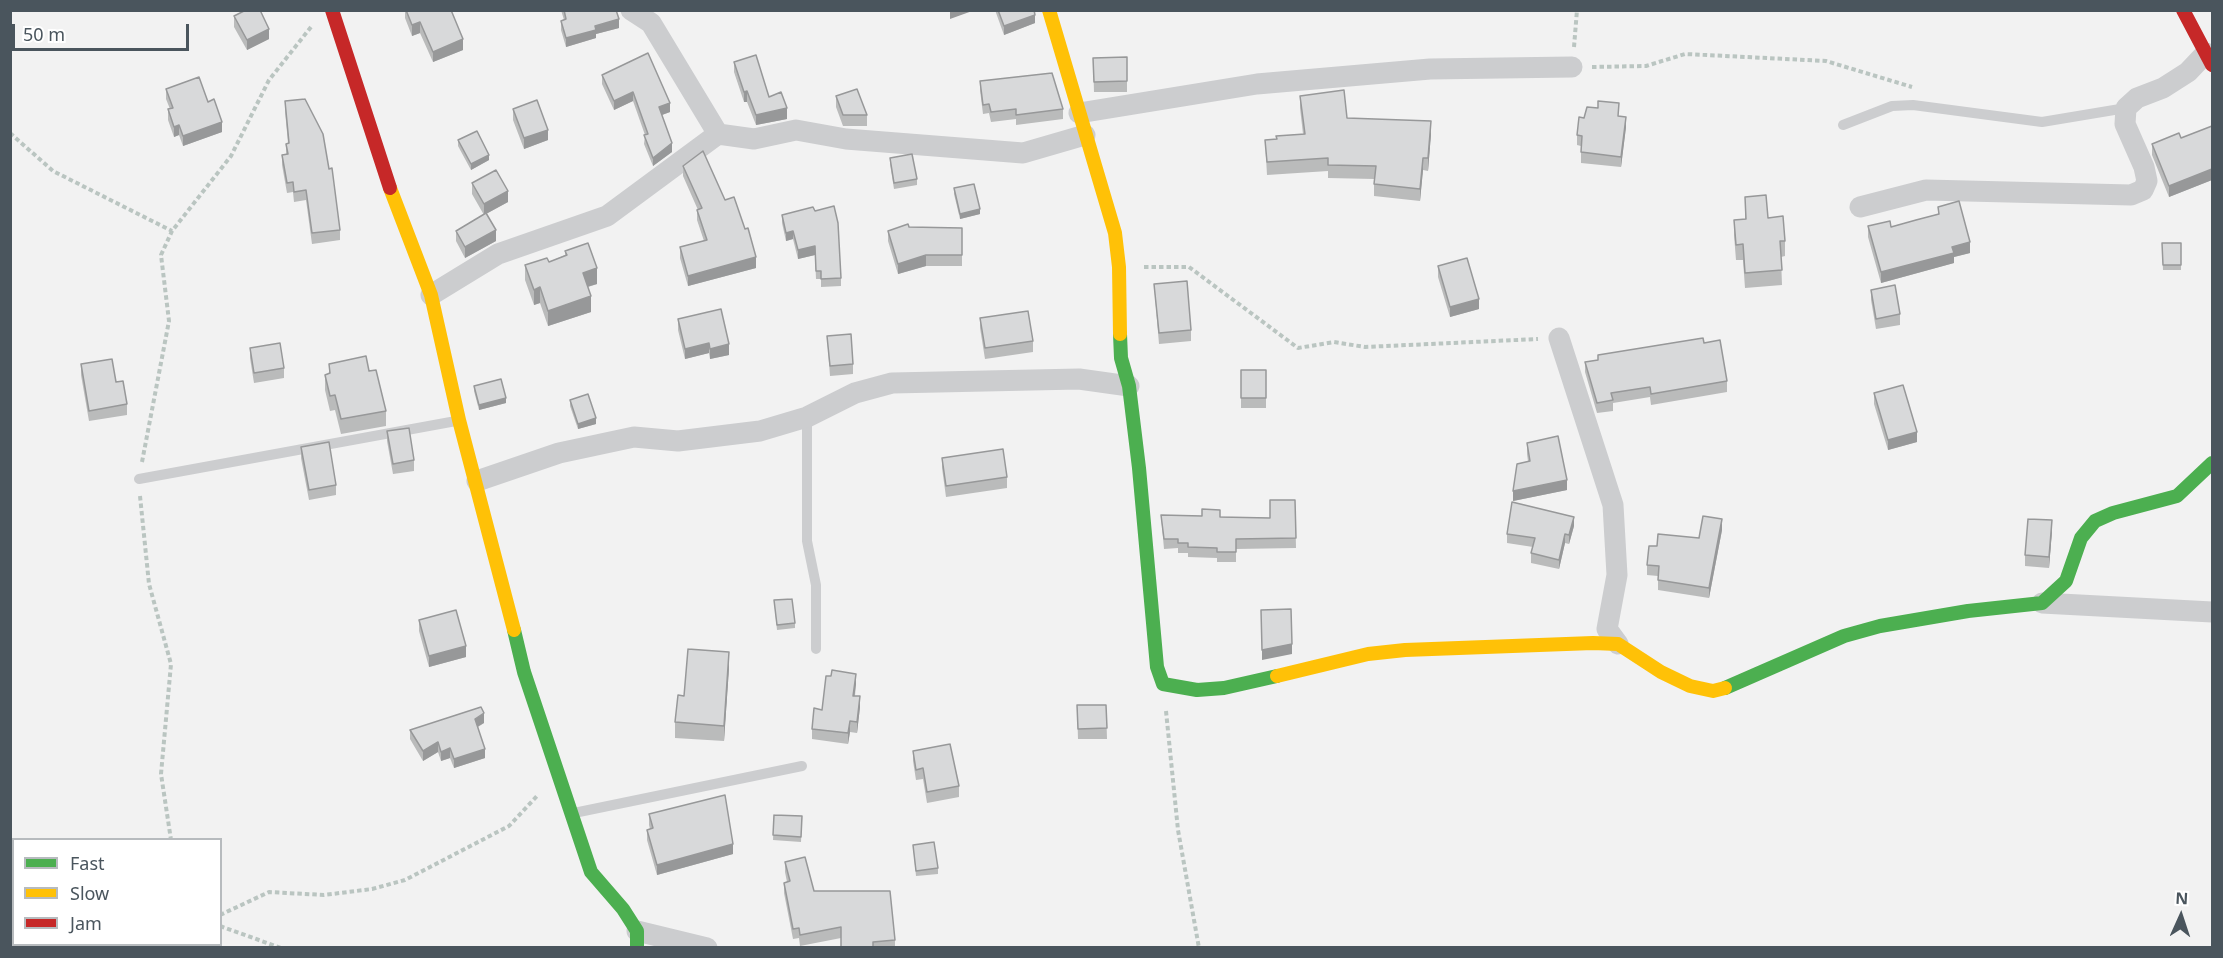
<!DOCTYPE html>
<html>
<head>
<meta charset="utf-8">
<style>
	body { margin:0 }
	#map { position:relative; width:2223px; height:958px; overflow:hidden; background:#f2f2f2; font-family:"Noto Sans",sans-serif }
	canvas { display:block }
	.frame { position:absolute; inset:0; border:12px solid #4a555d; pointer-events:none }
	.legend { position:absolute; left:12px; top:838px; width:210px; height:108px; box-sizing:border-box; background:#fff; border:2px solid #b7bbbe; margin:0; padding:8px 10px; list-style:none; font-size:18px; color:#4a555d }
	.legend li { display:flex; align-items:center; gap:12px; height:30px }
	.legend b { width:30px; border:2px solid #b7bbbe }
	.north { position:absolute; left:2151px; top:886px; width:60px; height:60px; -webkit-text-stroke:4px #fff; paint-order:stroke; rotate:3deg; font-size:16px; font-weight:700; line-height:24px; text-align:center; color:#4a555d }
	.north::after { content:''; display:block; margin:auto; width:21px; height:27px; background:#4a555d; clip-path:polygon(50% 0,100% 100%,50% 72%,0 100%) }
	.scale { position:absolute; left:12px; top:24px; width:177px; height:27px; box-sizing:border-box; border:3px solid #4a555d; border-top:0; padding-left:8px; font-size:18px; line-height:21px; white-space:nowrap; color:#4a555d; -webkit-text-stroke:4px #fff; paint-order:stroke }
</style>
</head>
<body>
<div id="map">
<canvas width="2223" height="958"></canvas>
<div class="frame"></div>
<ul class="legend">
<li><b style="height:8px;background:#4caf50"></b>Fast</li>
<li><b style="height:8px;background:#ffc107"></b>Slow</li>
<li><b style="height:8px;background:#c62828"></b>Jam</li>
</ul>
<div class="north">N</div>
<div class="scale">50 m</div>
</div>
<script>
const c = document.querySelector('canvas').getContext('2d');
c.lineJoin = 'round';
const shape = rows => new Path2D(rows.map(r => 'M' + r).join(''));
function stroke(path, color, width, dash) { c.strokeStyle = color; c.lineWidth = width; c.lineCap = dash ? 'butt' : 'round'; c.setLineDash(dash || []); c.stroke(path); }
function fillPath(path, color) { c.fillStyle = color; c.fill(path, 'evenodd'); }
stroke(shape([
	[1574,47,1577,10],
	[1592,67,1646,66,1685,54,1826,61,1912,87],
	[10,133,53,171,172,231],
	[1144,267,1189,267,1298,348,1334,342,1365,347,1538,339],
	[142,462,169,321,161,255,172,231,231,156,269,80,311,27],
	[140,496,149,584,171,664,161,774,171,840],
	[1166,711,1178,830,1199,948],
	[10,848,14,851],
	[10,871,14,871],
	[220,915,269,892,324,895,372,889,405,880,509,826,537,796],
	[220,926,281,948],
	[186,944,186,948]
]), '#bac5c1', 4, [4.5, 3]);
stroke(shape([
	[1843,125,1892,106,1913,105,2042,122,2126,108],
	[807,417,807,541,816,585,816,649],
	[139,479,456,421],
	[574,813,802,766]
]), '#cccdcf', 10);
stroke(shape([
	[631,10,651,23,718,134,754,139,796,130,846,139,1023,153,1085,135],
	[1079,113,1257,84,1430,69,1572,67],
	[1860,207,1926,190,2131,195,2143,190,2147,181,2144,167,2125,124,2126,108,2137,98,2163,88,2188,72,2206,53],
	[431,295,498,254,607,216,718,134],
	[1559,338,1613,505,1617,575,1607,629,1618,644],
	[477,481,559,453,634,437,678,441,760,431,807,417,855,393,892,383,1079,379,1129,386],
	[2042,603,2212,612],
	[637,931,707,948]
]), '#cccdcf', 21);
stroke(shape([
	[1120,334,1121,358,1129,386,1139,468,1157,667,1163,684,1197,690,1224,688,1277,676],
	[514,630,524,672,591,872,623,909,637,931,637,948],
	[1725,688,1844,636,1880,626,1968,611,2042,603,2066,581,2081,538,2095,521,2113,513,2177,496,2212,463]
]), '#4caf50', 14);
stroke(shape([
	[1049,10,1115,233,1119,267,1120,334],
	[390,188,431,295,459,420,514,630],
	[1277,676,1368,654,1405,650,1593,643,1618,644,1661,672,1690,686,1713,691,1725,688]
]), '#ffc107', 14);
stroke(shape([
	[332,10,390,188],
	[2183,10,2212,65]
]), '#c62828', 14);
fillPath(shape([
	[405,10,451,10,463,50,433,62,420,33,412,36,405,18],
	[561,10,616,10,619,28,596,34,596,38,566,47,561,30,561,21,564,20],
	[995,10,1034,10,1035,23,1004,35],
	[234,16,269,39,247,50,234,27],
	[1127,57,1127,92,1094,92,1093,58],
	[734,62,769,97,787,119,756,125,747,102,744,102,734,72],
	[602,75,670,112,662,115,672,152,653,166,644,144,645,135,633,101,614,110,602,84],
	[980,81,1063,109,1063,119,1016,125,1016,119,991,122,989,113,983,114,980,90],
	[166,89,208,102,222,132,183,146,179,135,174,137,168,120,168,109,170,109,166,99],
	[836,96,867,115,867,126,843,126,836,107],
	[1300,96,1347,118,1431,134,1428,171,1423,170,1420,201,1374,196,1374,179,1328,178,1328,171,1267,175,1265,140,1276,139,1276,136,1303,134,1300,108],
	[285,101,340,230,340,240,312,244,306,200,294,202,293,192,287,193,282,165,282,155,286,154,286,144,288,143,285,111],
	[513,109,548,140,524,149,513,120],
	[1619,116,1626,127,1621,167,1581,163,1581,146,1577,145,1577,135,1584,118],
	[2212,128,2212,180,2169,197,2152,155,2152,144,2181,138],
	[458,140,489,160,471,170,458,146],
	[890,158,917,179,917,185,894,189,890,164],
	[683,166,756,268,688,286,680,258,680,247,704,241,697,220,697,210,698,210,683,176],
	[472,183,508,202,486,214,496,241,465,258,456,241,456,231,484,215,472,194],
	[954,188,980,214,960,219,954,194],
	[1745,197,1768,218,1785,241,1785,256,1781,257,1782,285,1745,288,1743,260,1736,260,1734,235,1734,220,1745,219],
	[1938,207,1970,253,1954,257,1954,263,1881,283,1868,237,1868,226,1891,227,1938,214],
	[815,211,841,278,841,286,821,287,821,279,816,279,815,255,798,259,793,239,786,241,782,223,782,215],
	[909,227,962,228,962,266,926,266,898,274,888,241,888,231],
	[2162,243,2181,243,2181,270,2163,270],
	[565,251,597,284,588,287,591,312,548,326,540,303,534,305,525,280,525,265,549,262,565,255],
	[1438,266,1479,309,1450,317,1438,277],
	[1154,284,1191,330,1191,341,1159,344],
	[1871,290,1900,314,1900,325,1876,329,1871,300],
	[980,318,1033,341,1033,352,985,359,980,328],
	[678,319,729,355,710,359,709,353,685,359,678,330],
	[827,336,853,364,853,374,830,376],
	[1704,343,1727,381,1727,392,1651,405,1650,397,1613,403,1613,411,1597,413,1585,372,1585,362,1598,360,1598,355],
	[250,348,284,368,284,378,254,383,250,358],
	[81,364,116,382,127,404,127,415,89,421,81,375],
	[329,364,369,371,386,411,386,426,341,434,335,410,330,411,325,390,325,375,329,374],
	[1241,370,1266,370,1266,408,1241,408],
	[474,386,506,403,479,410,474,391],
	[1874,393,1917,442,1888,450,1874,404],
	[570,400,596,424,578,429,570,406],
	[387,431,414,460,414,471,393,474,387,441],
	[1527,443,1567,490,1513,501,1528,461,1527,454],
	[301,447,336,485,336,495,309,500,301,458],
	[942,458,1007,477,1007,488,946,497,942,468],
	[1295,500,1296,548,1236,549,1236,562,1217,562,1217,558,1188,557,1188,553,1178,553,1178,548,1164,549,1161,515,1270,518],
	[1574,526,1569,544,1565,543,1559,569,1531,563,1531,553,1533,547,1507,543,1507,534],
	[1722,530,1709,598,1658,590,1658,576,1647,575,1647,565,1657,546,1699,538],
	[2052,531,2049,568,2025,566,2025,555],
	[774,600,795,623,795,628,777,630],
	[419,620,466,657,429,667,419,631],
	[729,668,724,741,675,738,675,722,684,696],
	[831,676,856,684,855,696,860,707,857,733,850,732,848,744,812,739,812,729,822,710],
	[1077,705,1106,705,1107,739,1078,739],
	[484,723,478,727,485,758,454,768,450,758,441,761,438,752,423,761,410,739,410,730],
	[913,751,959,786,959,797,927,803,923,779,916,780,913,761],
	[649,814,733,854,657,875,647,840,647,830,650,829,649,825],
	[774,815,802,816,801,842,773,840],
	[913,845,938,868,938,874,916,876],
	[785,862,814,891,895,940,895,948,841,948,841,938,800,946,799,938,793,939,784,893,784,883,787,882,785,872]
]), '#babbbb');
fillPath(shape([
	[950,10,975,10,950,19],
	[1035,15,1035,23,1004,35,1004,26],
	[619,19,619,28,596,34,596,38,566,47,566,38,595,26],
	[420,22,420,33,412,36,412,25],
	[269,29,269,39,247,50,247,40],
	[463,39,463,50,433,62,433,52],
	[747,91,747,102,744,102,744,92],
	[633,92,633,101,614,110,614,101],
	[670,103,670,112,659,116,659,107],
	[787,108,787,119,756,125,756,115],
	[1626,117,1626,127,1621,167,1621,157],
	[1431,121,1431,134,1428,171,1428,158],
	[222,122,222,132,183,146,183,136],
	[179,125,179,135,174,137,174,127],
	[548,130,548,140,524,149,524,138],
	[672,143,672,152,653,166,653,158],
	[489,155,489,160,471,170,471,164],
	[1423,158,1423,170,1420,201,1420,189],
	[2212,169,2212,180,2169,197,2169,186],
	[508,191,508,202,484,215,484,204],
	[980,209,980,214,960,219,960,214],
	[496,230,496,241,465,258,465,247],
	[793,231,793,239,786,241,786,233],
	[1970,242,1970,253,1954,257,1954,263,1881,283,1881,272,1952,247],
	[815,246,815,255,798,259,798,250],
	[926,255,926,266,898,274,898,264],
	[756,257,756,268,688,286,688,276],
	[597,268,597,284,583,288,583,273],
	[540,287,540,303,534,305,534,290],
	[591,296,591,312,548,326,548,311],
	[1479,299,1479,309,1450,317,1450,307],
	[709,343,709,353,685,359,685,349],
	[729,344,729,355,710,359,710,349],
	[506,398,506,403,479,410,479,405],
	[596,418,596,424,578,429,578,424],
	[1917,432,1917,442,1888,450,1888,440],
	[1567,480,1567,490,1513,501,1513,491],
	[1574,517,1574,526,1569,544,1569,535],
	[1722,519,1722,530,1709,598,1709,588],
	[2052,520,2052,531,2049,568,2049,557],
	[1565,534,1565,543,1559,569,1559,560],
	[1292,644,1292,654,1262,660,1262,650],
	[466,646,466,657,429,667,429,656],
	[729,652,729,668,724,741,724,726],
	[856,674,856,684,853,706,853,696],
	[860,696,860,707,857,733,857,722],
	[484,713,484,723,475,728,475,719],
	[850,721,850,732,848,744,848,733],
	[438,742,438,752,423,761,423,751],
	[450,748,450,758,441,761,441,752],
	[485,749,485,758,454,768,454,759],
	[733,844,733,854,657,875,657,865]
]), '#979899');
const building = shape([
	[246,10,260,10,269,29,247,40,234,16,246,10],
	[406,10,451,10,463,39,433,52,420,22,412,25,406,10],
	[564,10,616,10,619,19,595,26,596,30,566,38,561,21,566,19,564,10],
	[998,10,1034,10,1035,15,1004,26,998,10],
	[648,53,670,103,659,107,672,143,653,158,644,135,648,134,633,92,614,101,602,75,648,53],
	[756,55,769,97,781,92,787,108,756,115,747,91,744,92,734,62,756,55],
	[1127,57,1127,81,1094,82,1093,58,1127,57],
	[1052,73,1063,109,1016,115,1016,109,991,112,989,104,983,105,980,81,1052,73],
	[199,77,208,102,214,99,222,122,183,136,179,125,174,127,168,109,173,108,166,89,199,77],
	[857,89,867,115,843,115,836,96,857,89],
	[1344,90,1347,118,1431,121,1428,158,1423,158,1420,189,1374,184,1376,166,1328,165,1328,158,1267,162,1265,140,1277,139,1276,136,1305,134,1300,96,1344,90],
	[305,99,323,134,329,169,332,168,340,230,312,233,306,190,294,192,293,182,287,183,282,155,288,154,286,144,289,143,285,101,305,99],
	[537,100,548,130,524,138,513,109,537,100],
	[1598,101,1619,103,1618,116,1626,117,1621,157,1581,152,1582,136,1577,135,1579,117,1584,118,1587,107,1598,108,1598,101],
	[2212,126,2212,169,2169,186,2152,144,2179,133,2181,138,2212,126],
	[477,131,489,155,471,164,458,140,477,131],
	[703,151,725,200,734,197,745,229,748,228,756,257,688,276,680,247,707,240,697,210,702,208,683,166,703,151],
	[912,154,917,179,894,183,890,158,912,154],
	[496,170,508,191,484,204,472,183,496,170],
	[974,184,980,209,960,214,954,188,974,184],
	[1766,195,1768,218,1783,216,1785,241,1780,241,1782,270,1745,273,1743,244,1736,245,1734,220,1746,219,1745,197,1766,195],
	[1959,201,1970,242,1952,247,1954,253,1881,272,1868,226,1890,221,1891,227,1916,220,1939,214,1938,207,1959,201],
	[834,206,838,223,841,278,821,279,821,271,816,271,815,246,798,250,793,231,786,233,782,215,813,207,815,211,834,206],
	[486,213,496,230,465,247,456,231,486,213],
	[908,224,909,227,962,228,962,255,926,255,898,264,888,231,908,224],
	[588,243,597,268,583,273,591,296,548,311,540,287,534,290,525,265,547,258,549,262,567,255,565,251,588,243],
	[2162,243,2181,243,2181,265,2163,265,2162,243],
	[1467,258,1479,299,1450,307,1438,266,1467,258],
	[1187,281,1191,330,1159,333,1154,284,1187,281],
	[1895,285,1900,314,1876,319,1871,290,1895,285],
	[721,309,729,344,710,349,709,343,685,349,678,319,721,309],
	[1028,311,1033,341,985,348,980,318,1028,311],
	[851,334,853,364,830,366,827,336,851,334],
	[1703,338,1704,343,1720,340,1727,381,1651,394,1650,387,1611,393,1613,400,1597,403,1585,362,1598,360,1598,355,1703,338],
	[280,343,284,368,254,373,250,348,280,343],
	[366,356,369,371,376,370,386,411,341,419,335,395,330,396,325,375,330,373,329,364,366,356],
	[112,359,116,382,123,381,127,404,89,411,81,364,112,359],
	[1241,370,1266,370,1266,398,1241,398,1241,370],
	[501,379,506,398,479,405,474,386,501,379],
	[1903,385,1917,432,1888,440,1874,393,1903,385],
	[588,394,596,418,578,424,570,400,588,394],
	[409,428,414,460,393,464,387,431,409,428],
	[1558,436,1567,480,1513,491,1517,464,1530,461,1527,443,1558,436],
	[329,442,336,485,309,490,301,447,329,442],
	[1003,449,1007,477,946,486,942,458,1003,449],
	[1270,500,1295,500,1296,538,1236,539,1236,552,1217,552,1217,548,1188,547,1188,543,1178,543,1178,539,1164,539,1161,515,1202,516,1202,509,1220,510,1220,517,1270,518,1270,500],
	[1512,502,1574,517,1569,535,1565,534,1559,560,1531,553,1535,538,1507,534,1512,502],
	[1703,516,1722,519,1709,588,1658,580,1659,566,1647,565,1649,546,1657,546,1658,534,1699,538,1703,516],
	[2028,519,2052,520,2049,557,2025,555,2028,519],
	[792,599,795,623,777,625,774,600,792,599],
	[1291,609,1292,644,1262,650,1261,610,1291,609],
	[456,610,466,646,429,656,419,620,456,610],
	[688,649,729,652,724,726,675,722,678,695,684,696,688,649],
	[832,670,856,674,853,696,860,696,857,722,850,721,848,733,812,729,814,708,822,710,826,676,831,676,832,670],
	[1077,705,1106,705,1107,728,1078,729,1077,705],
	[481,707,484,713,475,719,485,749,454,759,450,748,441,752,438,742,423,751,410,730,481,707],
	[950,744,959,786,927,792,923,768,916,770,913,751,950,744],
	[725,795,733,844,657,865,647,830,653,828,649,814,725,795],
	[774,815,802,816,801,837,773,835,774,815],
	[934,842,938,868,916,871,913,845,934,842],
	[805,857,814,891,890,891,895,940,873,942,873,948,841,948,841,927,800,935,799,928,793,929,784,883,790,881,785,862,805,857]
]);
fillPath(building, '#d8d9da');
stroke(building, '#979899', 1.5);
</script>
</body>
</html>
